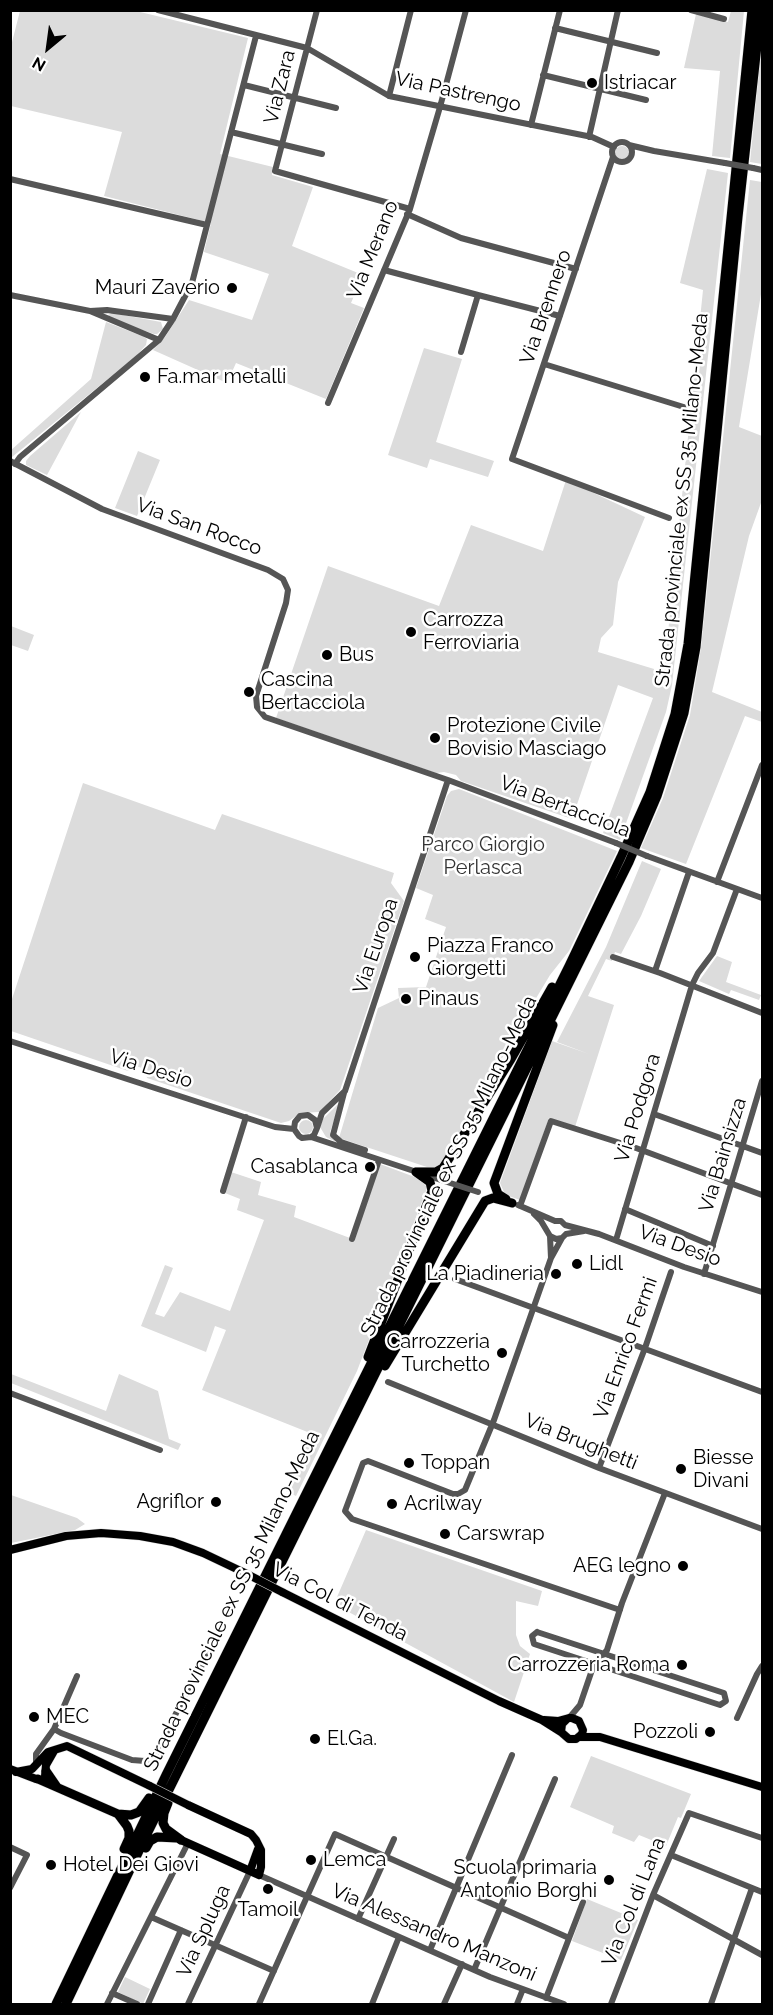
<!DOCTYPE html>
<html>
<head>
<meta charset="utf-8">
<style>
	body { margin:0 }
	#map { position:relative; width:773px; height:2015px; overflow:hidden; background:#fff; font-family:Raleway,sans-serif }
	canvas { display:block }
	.frame { position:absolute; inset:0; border:12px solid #000; pointer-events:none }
	.north { position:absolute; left:18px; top:18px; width:60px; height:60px; -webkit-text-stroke:4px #fff; paint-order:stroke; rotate:209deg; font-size:16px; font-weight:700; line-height:24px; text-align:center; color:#000 }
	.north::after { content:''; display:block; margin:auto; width:21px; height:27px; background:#000; clip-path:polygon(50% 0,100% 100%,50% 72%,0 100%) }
</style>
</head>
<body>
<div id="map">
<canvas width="773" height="2015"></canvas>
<div class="frame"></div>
<div class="north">N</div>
</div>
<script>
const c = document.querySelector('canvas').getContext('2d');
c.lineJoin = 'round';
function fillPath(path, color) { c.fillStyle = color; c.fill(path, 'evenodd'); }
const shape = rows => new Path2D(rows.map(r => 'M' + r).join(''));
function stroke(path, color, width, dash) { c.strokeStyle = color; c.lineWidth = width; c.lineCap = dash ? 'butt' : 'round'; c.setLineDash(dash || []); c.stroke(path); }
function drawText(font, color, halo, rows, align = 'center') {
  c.font = font + ' Raleway,sans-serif'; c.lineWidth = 5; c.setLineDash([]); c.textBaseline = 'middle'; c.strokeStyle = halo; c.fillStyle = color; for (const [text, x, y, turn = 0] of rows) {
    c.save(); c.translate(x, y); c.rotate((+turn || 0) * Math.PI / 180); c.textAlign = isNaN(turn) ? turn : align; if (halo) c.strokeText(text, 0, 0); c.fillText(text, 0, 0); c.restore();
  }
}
fillPath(shape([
	[20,11,136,11,248,38,220,154,273,167,272,175,313,187,292,246,363,275,351,303,364,308,326,399,236,363,227,383,153,350,165,337,189,300,252,320,269,274,204,252,211,223,104,196,122,132,11,106,11,46],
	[731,11,744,11,730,158,712,156,720,71,684,68,696,14,728,22],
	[762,42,762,164,750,162],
	'615 153a7 7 0 1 1 14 0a7 7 0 1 1-14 0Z',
	[707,169,728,173,672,685,666,712,620,840,603,833,653,698,618,685,572,819,461,781,456,775,444,772,436,773,276,718,328,566,439,606,471,525,543,551,566,480,645,517,618,582,613,625,601,638,598,652,664,672,703,290,680,283],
	[750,180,762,182,762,288,739,427,762,436,762,500,749,536,712,692,762,712,762,722,745,716,686,864,641,848,663,798,690,715,701,648],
	[112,313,161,322,163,329,157,334,154,334,111,319,108,315],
	[106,322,142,336,147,339,146,345,135,357,12,457,11,456,10,451,91,379],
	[424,348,462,359,436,442,494,461,488,477,430,459,427,468,388,455],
	[81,412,47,475,26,465,26,461,30,456],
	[138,451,160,460,137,516,115,508],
	[11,626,34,635,28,651,11,645],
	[83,783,215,830,222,814,394,873,391,883,404,901,340,1090,319,1112,300,1113,289,1121,281,1123,147,1078,145,1069,136,1066,128,1071,11,1031,11,1002],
	[459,789,617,851,569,951,550,975,532,1005,441,1166,433,1169,339,1138,378,1008,399,998,398,988,426,987,446,927,425,919,433,895,416,888,447,796,451,791],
	[642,861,661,869,641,916,621,954,615,952,612,961,606,959,588,996,614,1005,575,1127,549,1118,520,1200,509,1196,504,1192,500,1183,552,1041,589,1054,557,1042,606,947],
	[717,956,732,962,726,982,761,995,759,1000,731,990,729,994,699,981],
	[340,1102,330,1132,336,1142,326,1137,320,1127,323,1119],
	'299 1127a7 7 0 1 1 14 0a7 7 0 1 1-14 0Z',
	[380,1164,420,1179,426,1186,426,1191,357,1371,296,1496,286,1491,310,1433,202,1390,226,1330,215,1326,206,1352,141,1326,165,1265,173,1268,155,1314,164,1317,180,1292,230,1311,264,1220,237,1210,240,1199,225,1193,231,1172,261,1182,258,1195,296,1206,294,1217,350,1238],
	[11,1374,106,1411,119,1374,158,1391,169,1439,181,1444,178,1450,11,1383],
	[11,1495,77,1518,85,1524,75,1530,11,1543],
	[366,1530,542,1591,538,1606,516,1601,516,1635,520,1646,530,1654,514,1702,334,1604],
	[591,1756,691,1794,681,1818,678,1817,666,1846,639,1835,634,1842,612,1833,614,1826,570,1807],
	[587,1899,638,1920,621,1960,572,1941],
	[125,1977,150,1989,143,2004,118,1992]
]), '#dcdcdc');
const major = shape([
	[10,1550,66,1536,101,1533,140,1536,173,1542,203,1553,245,1573],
	[282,1592,499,1701,542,1720,561,1732],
	[544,1720,558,1721,569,1718,572,1718,579,1721,583,1730,582,1734,576,1739,569,1739,561,1732,562,1724,567,1719],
	[579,1737,600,1737,762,1787],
	[10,1769,36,1779],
	[16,1772,32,1769,48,1752,67,1746,150,1786],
	[45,1776,46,1765,54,1751],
	[181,1840,259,1875,261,1867,261,1850,256,1840,251,1834,188,1805],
	[250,1871,258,1849]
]);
const highway = shape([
	[416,1172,436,1172,443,1168,511,1059,552,987],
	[506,1199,498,1194,494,1183,553,1025],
	[368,1357,432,1191,430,1182,416,1172],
	[385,1366,485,1201,493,1198,512,1203],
	[46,1771,57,1787],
	[38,1779,118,1814,131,1815,139,1812,149,1798],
	[168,1803,164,1813,163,1823,166,1829,181,1840],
	[118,1814,127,1826,129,1831,129,1838,124,1849],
	[146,1848,150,1841,157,1837,177,1838],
	[56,2004,166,1775,569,966,621,857,650,792,675,714,688,644,752,10],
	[66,2004,148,1832,629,862,657,796,684,713,696,647,738,217,761,10]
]);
stroke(major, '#dbdbdb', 9);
stroke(highway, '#dbdbdb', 10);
stroke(shape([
	[158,10,307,48,389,96,592,137,614,147],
	[317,10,275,171,410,209],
	[691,10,724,19],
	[555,28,657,53],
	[543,75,646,100],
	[244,85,336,108],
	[389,96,411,10],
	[531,125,560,10],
	[231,132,322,154],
	[589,137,618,10],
	'612 152a10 10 0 1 1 20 0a10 10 0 1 1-20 0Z',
	[629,145,654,151,725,163],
	[613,157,512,459,669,518],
	[753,168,762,170],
	[10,179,207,225],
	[407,214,461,238,576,269],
	[384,270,478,295],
	[10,295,90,311,159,340],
	[90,311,107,310,173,319],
	[461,352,478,295,560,316],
	[544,364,687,408],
	[328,403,410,209,440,107,466,10],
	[10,461,102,509,268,570,283,579,288,590,286,603,256,696,257,707,265,717,448,780,616,843],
	[15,464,20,457,159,340,173,319,192,283,256,36],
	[647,856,762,898],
	[717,882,762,765],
	[613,957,660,973,762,1013],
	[655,971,689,872],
	[10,1041,275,1127,294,1129],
	[344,1093,333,1135,341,1142,365,1150],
	[654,1114,762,1153],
	[317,1128,322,1113,345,1091,448,780],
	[311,1137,314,1135,317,1128,315,1120,308,1115,300,1116,295,1122,294,1129,299,1136,302,1138,311,1137,441,1180],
	[223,1191,246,1117],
	[518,1205,555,1221,561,1221,565,1225,599,1234,684,1267,762,1292],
	[520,1206,551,1121,636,1148,762,1195],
	[625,1209,713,1246],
	[534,1214,541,1221,550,1236,556,1239,562,1238,566,1234,584,1231],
	[550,1236,551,1258],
	[562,1238,551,1258,494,1420,465,1490,458,1494,453,1494,368,1461,363,1463,345,1511,352,1519,620,1610],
	[352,1239,379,1160],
	[616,1240,692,985,698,973,713,953,737,889],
	[704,1274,762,1081],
	[455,1279,762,1392],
	[388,1382,599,1468,762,1529],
	[10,1393,160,1450],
	[599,1468,645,1348,671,1272],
	[537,1632,724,1693,726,1701,720,1705,534,1644,532,1636,537,1632],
	[569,1718,580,1705,593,1667,607,1650,622,1603,665,1493],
	[737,1718,757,1674,762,1666],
	[54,1729,61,1733,132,1760,145,1761,155,1756,189,1687,210,1652],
	[36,1765,36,1754,54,1729,77,1676],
	[10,1847,27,1855,10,1888],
	[671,1855,762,1892],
	[259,1875,490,1977,564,2004],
	[653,1895,762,1955],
	[151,1917,274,1971],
	[358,1919,394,1839],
	[430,1950,512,1755],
	[474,1970,555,1779],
	[112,1993,137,2004],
	[546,1998,583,1902],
	[107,2004,188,1843],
	[148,2004,181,1930],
	[188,2004,250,1871],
	[259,2004,335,1834,569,1938],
	[372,2004,399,1937],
	[444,2004,462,1964],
	[517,2004,523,1989],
	[611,2004,653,1895,689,1813,762,1838],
	[711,2004,752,1888]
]), '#555', 6);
stroke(major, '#000', 8);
stroke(highway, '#000', 9);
const majorBridge = shape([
	[245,1573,282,1592],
	[150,1786,188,1805]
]);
stroke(majorBridge, '#dbdbdb', 9, []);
stroke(shape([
	[725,163,753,168],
	[616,843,647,856],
	[441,1180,478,1192]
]), '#555', 6);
stroke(majorBridge, '#000', 8);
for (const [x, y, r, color] of [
	[592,83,6,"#000"],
	[232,288,6,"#000"],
	[145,377,6,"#000"],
	[411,632,6,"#000"],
	[327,655,6,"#000"],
	[249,692,6,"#000"],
	[435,738,6,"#000"],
	[415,957,6,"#000"],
	[406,999,6,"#000"],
	[370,1167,6,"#000"],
	[577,1264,6,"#000"],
	[556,1274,6,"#000"],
	[502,1353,6,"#000"],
	[409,1463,6,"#000"],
	[681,1469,6,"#000"],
	[216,1502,6,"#000"],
	[392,1504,6,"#000"],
	[445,1534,6,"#000"],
	[683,1566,6,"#000"],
	[682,1665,6,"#000"],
	[34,1717,6,"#000"],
	[710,1732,6,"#000"],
	[315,1739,6,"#000"],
	[311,1860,6,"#000"],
	[51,1865,6,"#000"],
	[609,1880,6,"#000"],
	[268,1889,6,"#000"]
]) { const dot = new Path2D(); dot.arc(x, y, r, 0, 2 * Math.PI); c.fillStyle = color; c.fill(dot); stroke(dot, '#fff', 2); }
drawText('20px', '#000', '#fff', [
	["Istriacar",604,83],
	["Mauri Zaverio",220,288,"right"],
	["Fa.mar metalli",157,377],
	["Carrozza",423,620],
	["Ferroviaria",423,643],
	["Bus",339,655],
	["Cascina",261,680],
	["Bertacciola",261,703],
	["Protezione Civile",447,726],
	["Bovisio Masciago",447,749],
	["Piazza Franco",427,946],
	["Giorgetti",427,969],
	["Pinaus",418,999],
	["Casablanca",358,1167,"right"],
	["Lidl",589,1264],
	["La Piadineria",544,1274,"right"],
	["Carrozzeria",490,1342,"right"],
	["Turchetto",490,1365,"right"],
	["Biesse",693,1458],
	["Divani",693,1481],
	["Toppan",421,1463],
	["Agriflor",204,1502,"right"],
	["Acrilway",404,1504],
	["Carswrap",457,1534],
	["AEG legno",671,1566,"right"],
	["Carrozzeria Roma",670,1665,"right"],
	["MEC",46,1717],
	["Pozzoli",698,1732,"right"],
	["El.Ga.",327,1739],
	["Lemca",323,1860],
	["Hotel Dei Giovi",63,1865],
	["Scuola primaria",597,1868,"right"],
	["Antonio Borghi",597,1891,"right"],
	["Tamoil",268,1910,"center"]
], 'left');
drawText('20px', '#000', '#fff', [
	["Via Zara",280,87,-76],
	["Via Pastrengo",458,92,12],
	["Via Merano",373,250,-68],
	["Via Brennero",546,307,-71],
	["Strada provinciale ex SS 35 Milano-Meda",682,500,-84],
	["Via San Rocco",199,527,20],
	["Via Bertacciola",565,807,21],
	["Via Europa",376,946,-71],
	["Via Desio",151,1069,18],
	["Via Podgora",638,1108,-73],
	["Via Bainsizza",723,1155,-73],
	["Strada provinciale ex SS 35 Milano-Meda",449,1166,-64],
	["Via Desio",680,1246,20],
	["Via Enrico Fermi",626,1348,-70],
	["Via Brughetti",581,1442,22],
	["Strada provinciale ex SS 35 Milano-Meda",232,1601,-64],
	["Via Col di Tenda",340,1602,27],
	["Via Col di Lana",634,1902,-68],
	["Via Spluga",204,1931,-65],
	["Via Alessandro Manzoni",434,1933,23]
]);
drawText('20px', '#333', '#fff', [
	["Parco Giorgio",483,845],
	["Perlasca",483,868]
]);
</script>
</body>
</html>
